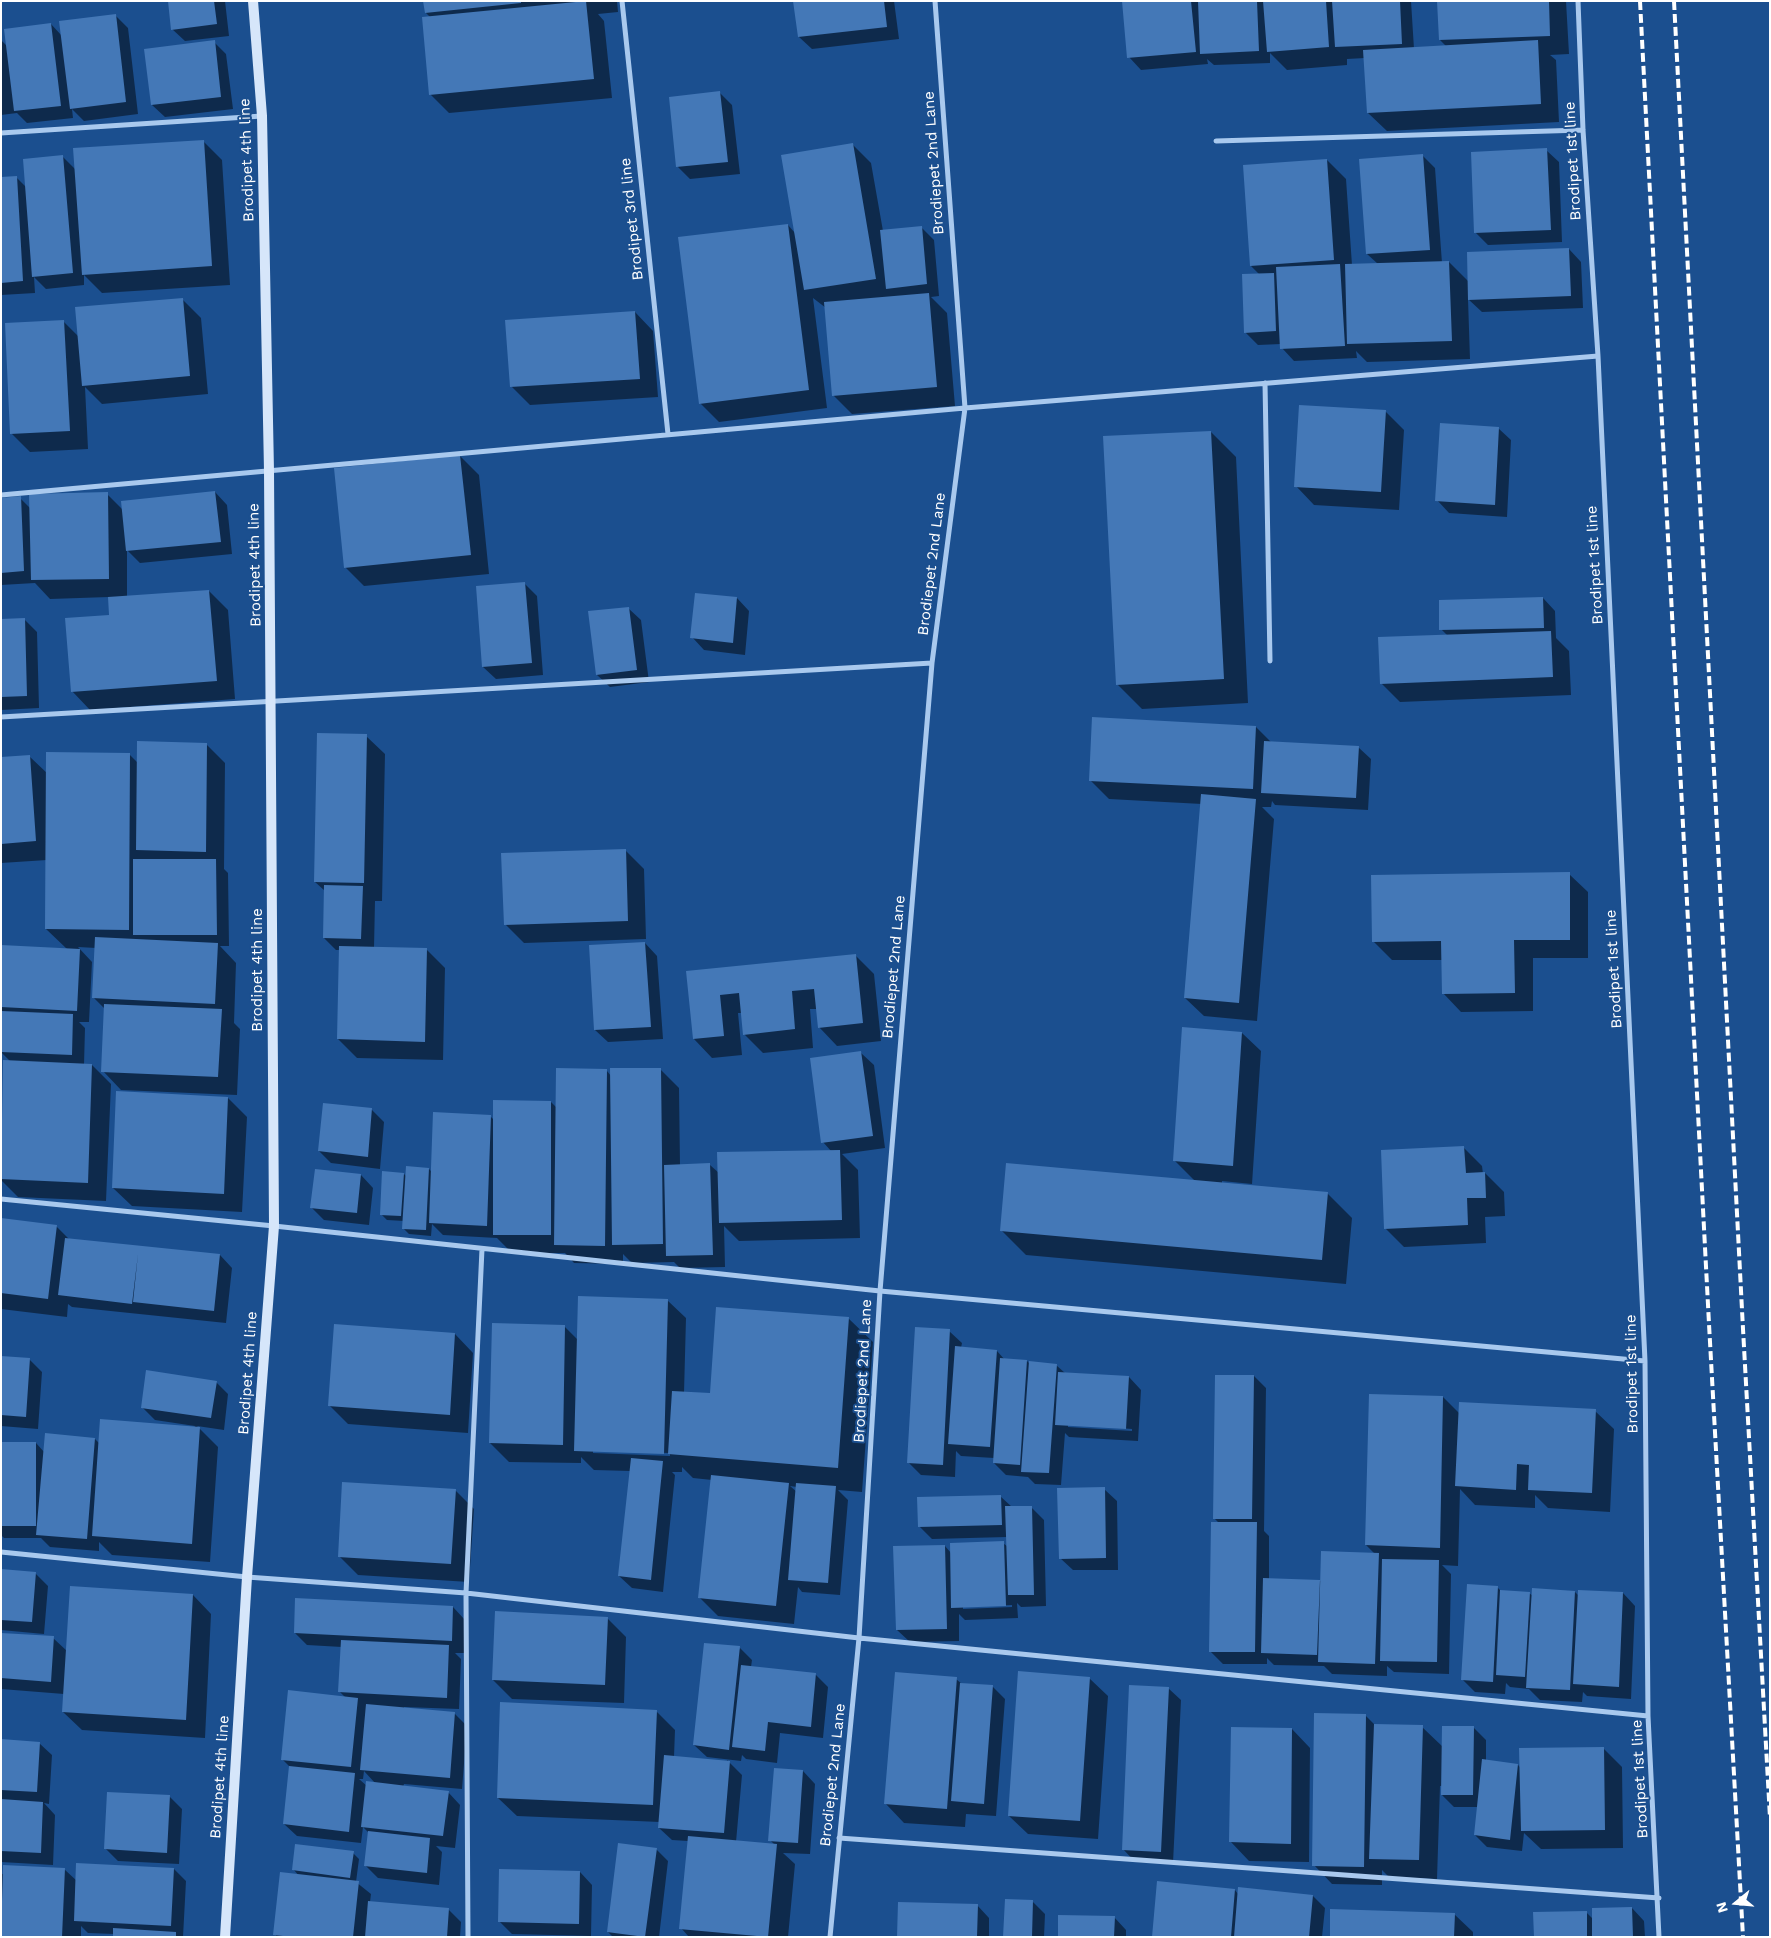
<!DOCTYPE html>
<html>
<head>
<meta charset="utf-8">
<style>
	body { margin:0 }
	#map { position:relative; width:1771px; height:1938px; overflow:hidden; background:#1b4f8f; font-family:"Work Sans",sans-serif }
	canvas { display:block }
	.frame { position:absolute; inset:0; border:2px solid #fff; pointer-events:none }
	.north { position:absolute; left:1711px; top:1878px; width:50px; height:50px; -webkit-text-stroke:4px #1b4f8f; paint-order:stroke; rotate:253deg; font-size:14px; font-weight:700; line-height:20px; text-align:center; color:#fff }
	.north::after { content:''; display:block; margin:auto; width:18px; height:22px; background:#fff; clip-path:polygon(50% 0,100% 100%,50% 72%,0 100%) }
</style>
</head>
<body>
<div id="map">
<canvas width="1771" height="1938"></canvas>
<div class="frame"></div>
<div class="north">N</div>
</div>
<script>
const c = document.querySelector('canvas').getContext('2d');
c.lineJoin = 'round';
function fillPath(path, color) { c.fillStyle = color; c.fill(path, 'evenodd'); }
const shape = rows => new Path2D(rows.map(r => 'M' + r).join(''));
function stroke(path, color, width, dash) { c.strokeStyle = color; c.lineWidth = width; c.lineCap = dash ? 'butt' : 'round'; c.setLineDash(dash || []); c.stroke(path); }
function drawText(font, color, halo, rows, align = 'center') {
  c.font = font + ' "Work Sans",sans-serif'; c.lineWidth = 4; c.setLineDash([]); c.textBaseline = 'middle'; c.strokeStyle = halo; c.fillStyle = color; for (const [text, x, y, turn = 0] of rows) {
    c.save(); c.translate(x, y); c.rotate((+turn || 0) * Math.PI / 180); c.textAlign = isNaN(turn) ? turn : align; if (halo) c.strokeText(text, 0, 0); c.fillText(text, 0, 0); c.restore();
  }
}
fillPath(shape([
	[169,1,225,1,229,36,185,41,172,29],
	[425,1,617,1,618,12,598,14,604,21,612,98,449,113,430,94,430,17,426,13],
	[795,1,894,1,899,39,812,49,799,37],
	[1123,1,1411,1,1414,49,1447,47,1440,40,1439,1,1566,1,1569,54,1550,55,1556,60,1559,122,1387,131,1368,113,1365,58,1347,59,1347,65,1287,70,1270,53,1270,63,1214,65,1207,59,1208,64,1141,70,1129,57],
	[115,15,128,28,138,114,84,121,72,109,73,118,27,123,17,113,1,115,1,40,7,46,51,24,62,36],
	[214,42,226,54,233,109,165,117,152,105],
	[719,92,732,105,740,174,690,179,678,167],
	[203,141,222,160,230,285,102,293,84,275,84,285,46,289,34,277,35,293,1,295,1,178,16,177,26,187,63,157,76,170],
	[852,144,871,163,883,231,921,227,934,240,939,296,931,297,947,313,955,406,852,414,834,396,826,308,813,298,827,408,719,422,700,403,788,225,795,233],
	[1546,150,1559,162,1562,242,1488,245,1475,232],
	[1423,156,1435,168,1442,263,1449,262,1469,282,1569,249,1581,262,1583,308,1482,312,1468,299,1470,359,1367,362,1356,351,1357,358,1294,361,1282,348,1281,344,1258,345,1245,332,1260,275,1251,266,1327,160,1346,179,1352,265,1378,264,1367,254],
	[182,299,201,318,208,394,102,404,85,387,88,449,30,452,11,433,64,322,79,337],
	[635,312,653,331,658,397,530,405,511,386],
	[1385,411,1404,430,1399,510,1314,505,1296,486],
	[1498,428,1511,440,1507,517,1449,513,1437,500],
	[1211,432,1236,457,1248,703,1142,709,1117,684],
	[460,456,479,475,489,574,364,586,345,567],
	[215,492,227,505,232,554,140,563,127,550,127,597,209,591,228,610,235,699,90,710,72,691,110,616,109,597,50,599,35,583,1,585,1,499,20,498,30,508,107,494,123,510],
	[524,583,537,596,543,675,496,679,483,667,477,587],
	[737,598,749,611,745,655,704,650,692,637],
	[1543,598,1555,611,1556,638,1569,651,1571,695,1400,702,1381,683,1448,636,1441,629],
	[628,608,641,620,649,682,610,687,597,675],
	[24,619,37,632,39,708,1,710,1,620],
	[1256,727,1271,742,1358,747,1371,759,1368,810,1275,805,1272,801,1271,807,1262,807,1274,819,1257,1021,1204,1016,1185,998,1202,804,1109,799,1091,781],
	[366,736,385,754,382,901,375,901,374,948,426,949,445,968,443,1060,357,1058,338,1039,340,950,336,950,324,938,325,891,315,882],
	[206,744,225,763,224,869,228,873,229,946,220,946,236,963,234,1023,240,1029,237,1095,121,1090,103,1071,105,1009,94,998,96,948,78,947,92,962,89,1022,79,1022,85,1028,84,1065,92,1065,111,1084,106,1201,18,1197,1,1180,5,1062,11,1062,1,1052,1,946,67,949,46,929,47,860,1,863,1,758,29,756,48,774,129,754,138,763],
	[625,850,644,869,646,939,524,943,505,924],
	[1569,874,1588,892,1588,958,1533,958,1533,1011,1461,1012,1443,993,1442,960,1392,960,1374,942],
	[645,943,657,956,663,1039,608,1042,595,1030],
	[855,955,874,974,881,1041,837,1046,819,1027,817,1009,810,1009,813,1048,763,1053,744,1034,742,1013,738,1013,742,1055,712,1058,694,1039,687,972],
	[1242,1033,1261,1051,1252,1184,1222,1181,1222,1184,1327,1193,1352,1218,1346,1284,1026,1255,1002,1231,1195,1181,1174,1160],
	[861,1053,874,1065,885,1148,842,1154,858,1170,860,1238,739,1241,724,1226,725,1267,680,1268,674,1262,632,1263,623,1254,623,1264,574,1263,565,1253,512,1253,497,1238,443,1235,432,1224,431,1236,409,1234,403,1228,404,1221,387,1220,381,1214,404,1174,406,1176,429,1169,432,1172,490,1116,494,1120,551,1102,556,1107,607,1071,611,1076,660,1069,679,1088,680,1165,710,1165,719,1173,831,1151,823,1142],
	[228,1098,247,1117,242,1212,132,1206,113,1188],
	[324,1104,372,1110,384,1122,380,1169,331,1163,319,1151],
	[1464,1148,1482,1166,1483,1174,1485,1173,1504,1192,1505,1216,1485,1217,1486,1243,1404,1247,1385,1228],
	[361,1175,373,1188,369,1225,324,1220,312,1208],
	[1,1219,56,1226,70,1240,220,1255,232,1268,226,1323,72,1307,68,1304,67,1317,1,1309],
	[667,1300,686,1318,684,1393,711,1394,848,1318,873,1342,862,1492,838,1490,848,1500,840,1595,802,1592,798,1587,794,1624,718,1616,699,1597,712,1480,693,1478,682,1467,682,1472,672,1472,675,1475,663,1592,632,1588,619,1576,631,1471,594,1470,581,1457,581,1463,509,1462,490,1443,564,1326,578,1340],
	[593,1451,670,1453,670,1456,593,1453],
	[790,1486,797,1487,797,1492],
	[949,1331,962,1343,961,1348,997,1351,1005,1360,1027,1361,1030,1364,1056,1365,1065,1373,1129,1377,1141,1390,1138,1441,1069,1437,1065,1433,1061,1485,1035,1484,1028,1477,1006,1475,994,1463,994,1458,961,1456,956,1451,955,1477,921,1475,909,1463],
	[1068,1424,1132,1429,1132,1431,1068,1427],
	[455,1334,473,1353,468,1433,348,1424,329,1405],
	[1,1357,29,1359,42,1372,38,1429,1,1426],
	[1254,1376,1266,1388,1264,1531,1269,1536,1269,1579,1322,1581,1375,1554,1366,1545,1443,1397,1460,1414,1595,1411,1614,1429,1610,1512,1548,1508,1535,1495,1535,1508,1475,1505,1460,1489,1458,1566,1442,1565,1451,1574,1449,1674,1394,1672,1387,1666,1387,1676,1332,1674,1324,1666,1274,1665,1267,1658,1267,1664,1223,1664,1210,1651,1219,1523,1214,1518],
	[216,1382,228,1394,224,1430,197,1426,218,1447,210,1562,112,1555,99,1542,99,1551,50,1547,41,1538,4,1538,1,1535,1,1443,36,1443,45,1453,95,1439,100,1444,194,1428,195,1426,155,1420,142,1407],
	[1104,1489,1117,1501,1118,1570,1073,1570,1060,1558],
	[455,1490,474,1509,469,1582,358,1575,339,1556],
	[1000,1496,1012,1507,1031,1507,1044,1520,1046,1606,1021,1607,1017,1603,1018,1618,965,1620,959,1614,959,1641,910,1642,897,1630,945,1546,951,1553,1003,1543,1008,1547,1007,1537,932,1539,919,1526],
	[1012,1605,1012,1607,963,1609,963,1607],
	[1,1570,35,1573,48,1586,44,1634,1,1630],
	[1497,1587,1501,1591,1529,1593,1533,1596,1575,1592,1579,1596,1623,1593,1635,1606,1631,1699,1587,1696,1583,1692,1582,1702,1540,1700,1529,1689,1510,1687,1506,1683,1505,1694,1475,1692,1463,1680],
	[193,1595,211,1614,205,1738,82,1730,63,1712,64,1694,1,1689,1,1634,53,1638,67,1651],
	[453,1607,465,1620,464,1653,455,1653,461,1659,459,1709,404,1707,404,1709,455,1714,467,1726,462,1789,404,1784,403,1787,448,1792,460,1805,455,1848,436,1846,442,1852,439,1885,378,1878,365,1865,369,1833,363,1827,361,1843,297,1836,284,1824,290,1767,282,1759,346,1698,340,1692,342,1647,307,1645,295,1633],
	[364,1771,375,1783,367,1786,359,1779,363,1779],
	[607,1618,626,1637,624,1703,512,1699,493,1680],
	[740,1648,752,1660,751,1667,816,1675,828,1687,823,1738,780,1733,777,1763,746,1759,742,1755,741,1761,707,1757,694,1745],
	[1089,1678,1108,1696,1098,1839,1028,1834,1009,1816],
	[956,1679,962,1684,993,1687,1005,1699,996,1816,966,1814,965,1827,904,1823,886,1804],
	[1168,1688,1181,1700,1173,1863,1135,1862,1123,1849],
	[656,1711,675,1730,674,1757,727,1762,727,1760,742,1775,736,1842,775,1845,770,1840,803,1771,815,1784,810,1854,783,1853,795,1864,788,1937,689,1937,681,1928,688,1841,672,1840,659,1828,660,1822,517,1816,498,1798],
	[1365,1715,1375,1725,1422,1727,1443,1747,1474,1728,1486,1740,1486,1761,1518,1765,1521,1768,1603,1748,1622,1767,1623,1848,1541,1849,1524,1833,1522,1851,1487,1847,1475,1835,1478,1807,1454,1807,1442,1795,1442,1786,1440,1786,1437,1879,1389,1877,1382,1870,1382,1885,1332,1884,1314,1865],
	[1292,1729,1310,1748,1309,1862,1249,1861,1231,1842],
	[1,1741,39,1743,52,1755,49,1804,44,1803,55,1815,53,1865,1,1862],
	[169,1796,182,1809,179,1864,118,1861,105,1848],
	[656,1849,668,1861,659,1937,613,1937,608,1932],
	[353,1853,359,1859,356,1882,371,1894,370,1902,448,1909,461,1922,460,1937,277,1937,275,1934,299,1876,294,1870],
	[64,1869,77,1881,174,1869,186,1881,183,1937,114,1937,114,1934,88,1933,81,1926,81,1937,1,1937,1,1873,4,1875],
	[580,1872,592,1885,591,1936,512,1934,499,1921],
	[1235,1890,1238,1894,1313,1896,1325,1908,1322,1937,1153,1937],
	[1032,1901,1045,1914,1044,1937,1005,1937],
	[977,1905,989,1918,989,1937,898,1937],
	[1632,1908,1644,1921,1645,1937,1535,1937,1586,1912,1593,1919],
	[1454,1914,1473,1932,1473,1937,1331,1937],
	[1114,1917,1126,1930,1126,1937,1059,1937]
]), '#0007');
fillPath(shape([
	[168,1,214,1,217,24,171,30],
	[423,1,521,1,521,3,425,13],
	[586,1,594,79,429,95,422,17],
	[793,1,884,1,887,27,798,37],
	[1122,1,1191,1,1196,52,1127,58],
	[1198,1,1257,1,1259,51,1200,54],
	[1263,1,1326,1,1329,47,1267,52],
	[1332,1,1400,1,1402,44,1335,47],
	[1437,1,1549,1,1550,36,1439,40],
	[116,14,126,102,70,109,59,21],
	[51,23,61,106,14,111,4,29],
	[215,40,221,97,151,105,144,49],
	[1538,40,1541,104,1367,113,1363,50],
	[720,91,728,162,676,167,669,97],
	[204,140,212,266,82,275,73,148],
	[853,143,876,279,804,290,781,155],
	[1547,148,1551,230,1474,233,1471,152],
	[1423,154,1430,250,1366,254,1359,159],
	[63,155,73,273,32,277,23,159],
	[1327,159,1334,260,1250,266,1243,165],
	[17,176,23,281,1,283,1,177],
	[788,224,809,390,699,404,678,237],
	[922,226,927,284,886,289,880,230],
	[1569,248,1571,296,1468,300,1467,252],
	[1449,261,1452,341,1347,344,1345,264],
	[1340,264,1345,346,1280,349,1276,267],
	[1274,273,1276,331,1244,333,1242,274],
	[929,293,937,387,832,396,824,302],
	[183,298,190,376,82,386,75,307],
	[635,311,640,379,510,387,505,320],
	[64,320,70,431,10,434,5,323],
	[1299,405,1386,410,1381,492,1294,487],
	[1440,423,1499,427,1495,505,1435,501],
	[1211,431,1224,679,1116,685,1103,436],
	[460,455,471,555,344,568,334,468],
	[215,491,221,542,126,551,121,501],
	[108,492,109,579,31,580,29,494],
	[21,496,24,571,1,573,1,498],
	[525,582,532,663,482,667,476,586],
	[209,590,217,681,71,692,65,618,109,615,108,597],
	[695,593,737,597,733,643,690,638],
	[1543,597,1544,628,1439,630,1439,600],
	[629,607,637,670,596,675,588,611],
	[25,618,27,696,1,697,1,619],
	[1551,631,1553,677,1380,684,1378,637],
	[1092,717,1256,726,1253,789,1089,781],
	[317,733,367,734,364,883,314,882],
	[137,741,207,743,206,852,136,850],
	[1264,741,1359,746,1356,798,1261,793],
	[46,752,130,753,129,930,45,929],
	[30,755,36,841,1,844,1,757],
	[1201,794,1256,799,1239,1003,1184,998],
	[626,849,628,921,504,925,501,853],
	[133,859,216,859,217,935,133,935],
	[1570,872,1570,940,1514,940,1515,993,1442,994,1441,941,1372,942,1371,875],
	[324,885,363,886,361,939,323,938],
	[95,937,218,943,215,1004,92,998],
	[645,942,651,1027,594,1030,589,945],
	[1,945,80,949,77,1011,1,1007],
	[339,946,427,948,425,1042,337,1039],
	[856,954,863,1023,818,1028,814,989,792,991,795,1029,743,1035,739,993,720,995,724,1036,693,1039,686,971],
	[104,1004,222,1009,218,1077,101,1072],
	[1,1011,73,1014,72,1055,1,1052],
	[1182,1027,1242,1032,1233,1166,1173,1161],
	[861,1051,873,1136,821,1143,810,1058],
	[3,1060,92,1064,88,1183,1,1179],
	[556,1068,607,1069,605,1246,554,1245],
	[610,1068,661,1068,663,1244,612,1245],
	[116,1091,228,1097,224,1194,112,1188],
	[493,1100,551,1101,551,1235,493,1235],
	[323,1103,372,1108,368,1157,318,1151],
	[433,1112,491,1115,487,1226,429,1223],
	[1464,1146,1466,1173,1485,1172,1486,1198,1467,1198,1468,1225,1384,1229,1381,1150],
	[840,1150,842,1220,719,1223,717,1152],
	[710,1163,713,1255,666,1256,664,1165],
	[1006,1163,1328,1192,1322,1260,1000,1231],
	[406,1166,429,1168,426,1230,402,1229],
	[315,1169,361,1174,357,1213,310,1208],
	[382,1171,404,1173,401,1216,380,1215],
	[1,1218,57,1225,48,1299,1,1293],
	[65,1238,220,1254,214,1311,133,1302,138,1254,132,1304,58,1295],
	[578,1296,668,1299,664,1454,574,1451],
	[716,1307,849,1317,838,1468,668,1454,672,1391,710,1393],
	[492,1323,565,1325,563,1445,489,1443],
	[334,1324,455,1333,450,1415,328,1406],
	[915,1327,950,1329,943,1465,907,1463],
	[955,1346,997,1350,990,1447,948,1444],
	[1,1356,30,1358,26,1417,1,1415],
	[1000,1358,1027,1360,1020,1465,993,1463],
	[1029,1361,1057,1364,1049,1473,1021,1472],
	[146,1370,217,1381,211,1418,141,1408],
	[1058,1372,1129,1376,1126,1429,1055,1425],
	[1215,1375,1254,1375,1252,1519,1213,1519],
	[1369,1394,1443,1396,1440,1548,1365,1545],
	[1459,1402,1596,1409,1592,1493,1528,1490,1529,1465,1517,1464,1516,1490,1455,1486],
	[100,1419,200,1427,192,1544,92,1536],
	[45,1433,95,1438,87,1539,36,1535],
	[1,1442,36,1442,36,1526,1,1526],
	[631,1458,663,1461,651,1580,618,1576],
	[711,1475,789,1483,776,1606,698,1598],
	[342,1482,456,1489,451,1564,338,1557],
	[796,1483,836,1486,828,1583,788,1580],
	[1105,1487,1106,1558,1059,1559,1057,1488],
	[1001,1495,1002,1525,918,1527,917,1497],
	[1005,1506,1032,1506,1034,1595,1008,1595],
	[1211,1522,1257,1522,1255,1652,1209,1652],
	[1004,1541,1006,1606,951,1608,950,1543],
	[945,1545,947,1629,896,1630,893,1546],
	[1321,1551,1379,1553,1375,1664,1318,1662],
	[1382,1559,1439,1560,1437,1662,1380,1661],
	[1,1569,36,1572,32,1622,1,1620],
	[1263,1578,1320,1580,1317,1655,1261,1653],
	[1467,1584,1498,1586,1493,1682,1461,1680],
	[70,1586,193,1594,186,1720,62,1712],
	[1532,1588,1575,1591,1570,1690,1526,1688],
	[1500,1590,1530,1592,1525,1677,1496,1675],
	[1578,1590,1623,1592,1619,1687,1573,1684],
	[295,1598,453,1606,452,1641,294,1633],
	[495,1611,608,1617,605,1685,492,1680],
	[1,1633,54,1636,51,1682,1,1678],
	[341,1640,449,1645,447,1698,338,1692],
	[704,1643,740,1646,729,1750,693,1745],
	[741,1665,816,1673,811,1727,768,1722,765,1751,732,1747],
	[1018,1671,1090,1677,1080,1821,1008,1816],
	[895,1672,957,1677,947,1809,884,1804],
	[960,1683,993,1685,984,1804,951,1801],
	[1129,1685,1169,1687,1161,1852,1122,1850],
	[288,1690,358,1698,351,1767,281,1760],
	[500,1702,657,1710,653,1805,497,1798],
	[366,1704,455,1712,450,1778,360,1770],
	[1314,1713,1366,1714,1364,1867,1312,1866],
	[1374,1724,1423,1725,1419,1860,1369,1859],
	[1442,1726,1474,1726,1473,1795,1441,1795],
	[1231,1727,1292,1728,1291,1844,1229,1842],
	[1,1739,40,1742,37,1792,1,1790],
	[1604,1747,1605,1830,1521,1831,1519,1748],
	[664,1755,730,1761,724,1833,658,1828],
	[1482,1759,1518,1764,1510,1840,1474,1835],
	[289,1766,355,1773,349,1832,283,1824],
	[774,1768,803,1770,798,1843,768,1841],
	[366,1781,449,1791,443,1836,361,1827],
	[107,1792,170,1795,167,1853,104,1849],
	[1,1799,43,1802,41,1853,1,1851],
	[368,1831,430,1838,427,1873,364,1866],
	[688,1836,777,1844,768,1937,679,1929],
	[618,1843,657,1848,645,1937,607,1932],
	[295,1844,354,1851,350,1878,292,1870],
	[76,1863,174,1868,171,1926,74,1921],
	[3,1865,65,1868,62,1937,1,1937],
	[499,1869,580,1871,579,1924,498,1922],
	[280,1872,359,1881,353,1937,293,1937,273,1935],
	[1157,1881,1235,1889,1231,1937,1152,1937],
	[1238,1887,1313,1895,1309,1937,1234,1937],
	[1005,1899,1033,1900,1032,1937,1003,1937],
	[368,1901,449,1908,447,1937,365,1937],
	[898,1902,978,1904,977,1937,897,1937],
	[1632,1907,1633,1937,1592,1937,1592,1908],
	[1330,1909,1455,1913,1454,1937,1330,1937],
	[1587,1911,1587,1937,1534,1937,1533,1912],
	[1058,1915,1115,1916,1114,1937,1058,1937],
	[113,1928,176,1932,176,1937,113,1937]
]), '#4478b7');
stroke(shape([
	[622,1,668,434],
	[1578,1,1583,130,1598,356,1645,1361,1648,1716,1659,1937],
	[1,133,262,116],
	[1216,141,1583,130],
	[1265,383,1270,661],
	[1,495,965,408,1598,356],
	[1,717,932,663],
	[1,1199,274,1226,880,1291,1645,1361],
	[1,1552,247,1577,466,1593,859,1638,1648,1716],
	[839,1838,1659,1898],
	[468,1937,466,1593,482,1249],
	[830,1937,859,1638,880,1291,932,663,965,408,935,1]
]), '#a9c9ee', 5);
stroke(shape([
	[225,1937,247,1577,274,1226,269,471,262,116,253,1]
]), '#d6e6fa', 10);
stroke(shape([
	[1640,1,1709,1324,1743,1937],
	[1674,1,1743,1329,1770,1818]
]), '#fff', 4, [9, 4]);
drawText('15px', '#fff', '#1b4f8f', [
	["Brodipet 4th line",247,160,-92],
	["Brodipet 1st line",1573,161,-93],
	["Brodiepet 2nd Lane",934,163,-94],
	["Brodipet 3rd line",632,219,-96],
	["Brodiepet 2nd Lane",932,564,-83],
	["Brodipet 4th line",255,565,-91],
	["Brodipet 1st line",1595,565,-93],
	["Brodiepet 2nd Lane",894,967,-85],
	["Brodipet 1st line",1614,969,-93],
	["Brodipet 4th line",258,970,-90],
	["Brodiepet 2nd Lane",863,1371,-87],
	["Brodipet 4th line",248,1373,-86],
	["Brodipet 1st line",1632,1374,-91],
	["Brodiepet 2nd Lane",833,1775,-84],
	["Brodipet 4th line",220,1777,-86],
	["Brodipet 1st line",1640,1779,-93]
]);
</script>
</body>
</html>
